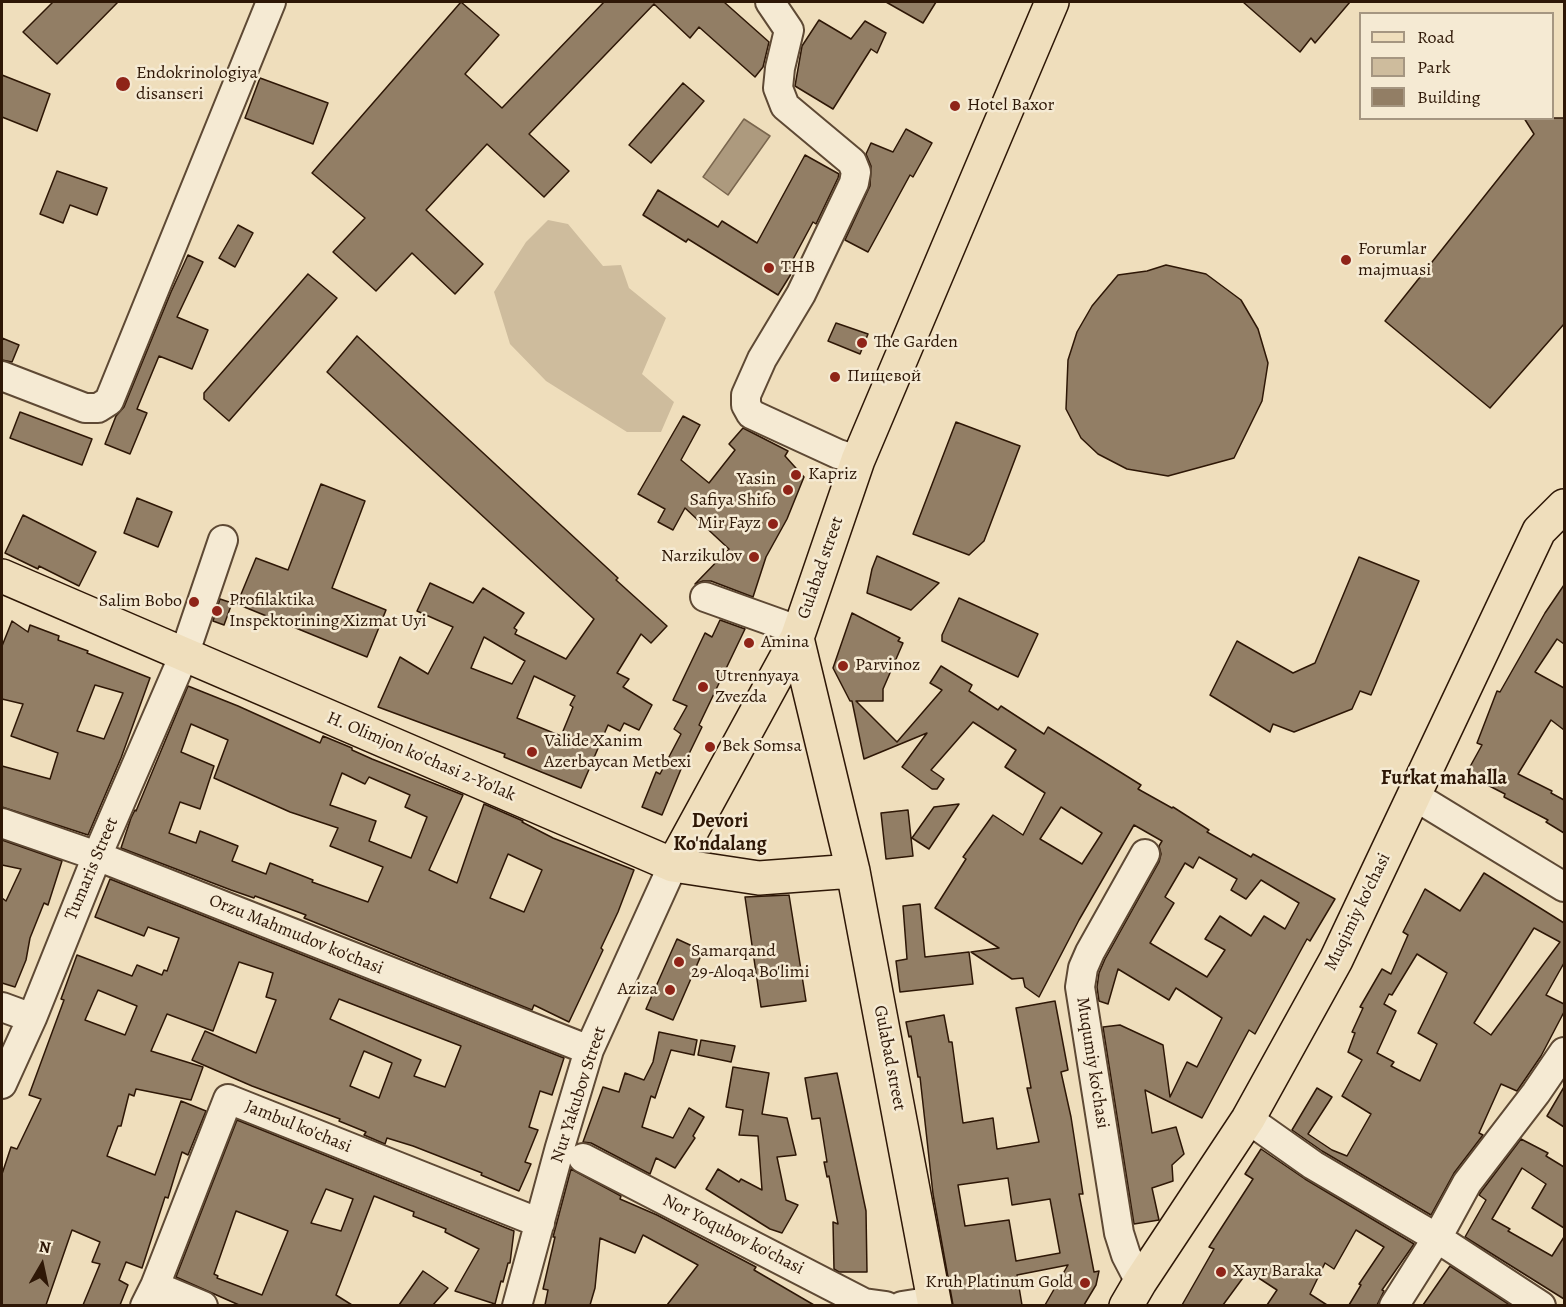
<!DOCTYPE html>
<html>
<head>
<meta charset="utf-8">
<style>
	body { margin:0 }
	#map { position:relative; width:1566px; height:1307px; overflow:hidden; background:#efdebc; font-family:Alegreya,serif }
	canvas { display:block }
	.frame { position:absolute; inset:0; border:3px solid #2e1706; pointer-events:none }
	.legend { position:absolute; left:1359px; top:12px; width:195px; height:108px; box-sizing:border-box; background:#f5ead3; border:2px solid #a59681; margin:0; padding:8px 10px; list-style:none; font-size:18px; color:#2e1706 }
	.legend li { display:flex; align-items:center; gap:12px; height:30px }
	.legend b { width:30px; border:2px solid #a59681 }
	.north { position:absolute; left:12px; top:1235px; width:60px; height:60px; -webkit-text-stroke:4px #f5ead3; paint-order:stroke; rotate:9deg; font-size:16px; font-weight:700; line-height:24px; text-align:center; color:#2e1706 }
	.north::after { content:''; display:block; margin:auto; width:21px; height:27px; background:#2e1706; clip-path:polygon(50% 0,100% 100%,50% 72%,0 100%) }
</style>
</head>
<body>
<div id="map">
<canvas width="1566" height="1307"></canvas>
<div class="frame"></div>
<ul class="legend">
<li><b style="height:8px;background:#efdebc"></b>Road</li>
<li><b style="height:16px;background:#cebc9d"></b>Park</li>
<li><b style="height:16px;background:#927e65"></b>Building</li>
</ul>
<div class="north">N</div>
</div>
<script>
const c = document.querySelector('canvas').getContext('2d');
c.lineJoin = 'round';
function fillPath(path, color) { c.fillStyle = color; c.fill(path, 'evenodd'); }
const shape = rows => new Path2D(rows.map(r => 'M' + r).join(''));
function stroke(path, color, width, dash) { c.strokeStyle = color; c.lineWidth = width; c.lineCap = dash ? 'butt' : 'round'; c.setLineDash(dash || []); c.stroke(path); }
function drawText(font, color, halo, rows, align = 'center') {
  c.font = font + ' Alegreya,serif'; c.lineWidth = 5; c.setLineDash([]); c.textBaseline = 'middle'; c.strokeStyle = halo; c.fillStyle = color; for (const [text, x, y, turn = 0] of rows) {
    c.save(); c.translate(x, y); c.rotate((+turn || 0) * Math.PI / 180); c.textAlign = isNaN(turn) ? turn : align; if (halo) c.strokeText(text, 0, 0); c.fillText(text, 0, 0); c.restore();
  }
}
fillPath(shape([
	[548,220,568,224,603,266,621,265,629,288,666,318,642,374,674,402,661,432,627,432,546,381,510,344,494,292,526,242]
]), '#cebc9d');
const water = shape([
	[744,119,770,136,728,195,703,177,744,119]
]);
fillPath(water, '#ad9a7e');
stroke(water, '#7a664e', 1.5);
const building = shape([
	[53,2,118,2,57,64,23,32,53,2],
	[461,2,499,35,465,74,502,108,604,2,724,2,769,42,763,67,755,77,699,27,690,38,654,4,529,134,569,171,544,197,487,144,426,210,483,264,455,294,412,253,376,291,333,252,365,218,312,173,461,2],
	[886,2,936,2,923,23,886,2],
	[1243,2,1350,2,1315,43,1311,38,1300,52,1243,2],
	[819,20,851,39,865,21,886,33,877,53,871,49,833,109,795,86,802,46,819,20],
	[2,75,50,94,37,131,2,117,2,75],
	[260,78,328,103,313,144,245,118,260,78],
	[683,83,704,101,651,163,629,145,683,83],
	[1524,118,1564,118,1564,324,1490,408,1385,321,1534,134,1524,118],
	[906,129,932,143,913,177,910,175,868,252,845,240,870,186,871,166,866,154,871,143,893,152,906,129],
	[805,155,839,174,838,178,816,224,813,222,791,263,796,266,778,295,688,239,686,242,643,215,658,190,718,227,722,221,757,243,805,155],
	[57,171,107,188,97,215,70,205,63,223,40,214,57,171],
	[238,225,253,233,235,267,219,258,238,225],
	[188,255,203,262,177,317,208,330,192,369,159,356,137,409,147,413,130,454,105,444,116,416,124,407,171,292,188,255],
	[1166,265,1206,274,1241,300,1258,329,1268,363,1262,401,1234,458,1168,476,1127,469,1098,454,1081,438,1066,409,1068,360,1077,332,1092,306,1118,275,1147,271,1166,265],
	[308,274,337,298,229,421,204,399,204,393,308,274],
	[836,323,868,334,860,354,828,341,836,323],
	[357,336,618,578,616,580,667,626,651,643,641,634,617,673,629,679,623,687,652,705,639,730,624,723,620,731,608,725,581,788,504,757,505,754,378,707,400,657,428,674,453,627,417,611,430,583,473,603,483,588,524,613,514,628,517,630,515,634,566,659,594,619,327,372,357,336],
	[484,637,525,661,512,684,471,668,484,637],
	[534,676,575,696,570,705,573,707,561,736,517,718,534,676],
	[2,338,19,345,12,362,2,360,2,338],
	[20,412,92,439,82,465,10,438,20,412],
	[683,416,700,425,681,460,709,483,735,450,729,444,743,428,788,451,785,456,804,477,787,519,766,557,753,597,711,581,703,581,695,584,729,549,685,508,673,530,658,522,665,509,638,494,683,416],
	[956,422,1020,446,984,541,969,555,913,534,956,422],
	[321,484,365,501,332,588,386,610,367,657,237,604,256,558,288,570,321,484],
	[137,498,172,512,158,547,124,533,137,498],
	[23,515,96,552,79,586,39,566,38,569,5,553,23,515],
	[877,556,939,583,911,610,867,593,872,569,877,556],
	[1359,557,1419,581,1371,695,1360,691,1352,709,1294,732,1273,724,1270,732,1210,695,1237,641,1293,673,1315,663,1359,557],
	[1564,585,1564,644,1557,639,1535,672,1564,688,1564,730,1551,720,1518,774,1552,791,1551,793,1564,800,1564,833,1546,822,1548,820,1504,797,1505,794,1466,774,1482,745,1477,743,1497,691,1500,692,1545,613,1564,585],
	[959,598,1038,634,1018,677,942,641,942,635,959,598],
	[220,599,232,603,224,625,213,621,220,599],
	[852,613,900,638,898,641,903,643,883,689,883,701,856,701,897,742,942,690,930,683,941,666,972,685,969,691,998,710,1001,706,1044,734,1048,727,1141,785,1138,789,1172,808,1173,807,1209,830,1207,832,1251,857,1253,854,1335,899,1310,941,1307,939,1255,1034,1249,1030,1202,1118,1145,1090,1152,1133,1176,1127,1184,1154,1172,1165,1173,1181,1152,1188,1159,1220,1134,1224,1103,1027,1120,1025,1163,1045,1170,1097,1187,1062,1197,1067,1222,1018,1176,988,1169,1000,1118,969,1108,1004,1099,1001,1097,987,1099,973,1105,959,1159,862,1161,854,1159,846,1162,841,1134,825,1079,920,1039,997,1025,987,1023,978,1012,979,971,952,999,948,935,908,966,859,963,857,993,815,1023,835,1045,793,1005,767,1016,750,973,722,931,770,944,779,937,789,932,789,902,767,927,733,864,759,852,701,850,701,833,668,852,613],
	[1061,807,1102,833,1082,864,1040,839,1061,807],
	[1199,857,1237,879,1231,890,1246,899,1261,880,1299,903,1285,929,1264,916,1251,936,1220,916,1205,939,1225,950,1207,977,1150,943,1174,903,1165,897,1185,863,1193,868,1199,857],
	[720,620,745,629,699,725,702,727,687,758,686,757,662,815,642,807,656,772,660,774,681,734,674,729,687,706,673,700,705,633,712,637,720,620],
	[12,621,28,632,30,625,59,636,58,640,88,651,87,653,150,678,121,758,88,835,2,807,2,766,50,779,58,753,11,736,23,704,2,699,2,646,12,621],
	[95,685,123,693,104,739,77,731,95,685],
	[188,686,238,706,320,743,323,736,352,748,352,750,372,759,463,795,429,870,457,883,484,804,523,821,522,822,553,838,634,870,618,912,601,948,603,950,569,1022,534,1005,532,1010,455,979,304,918,306,915,255,896,254,898,231,890,121,848,131,818,135,810,136,811,188,686],
	[191,724,228,740,214,778,290,812,338,828,330,846,383,867,368,902,312,882,313,880,270,863,266,874,232,861,238,846,200,831,196,843,169,833,180,802,200,809,214,766,181,752,191,724],
	[342,773,365,784,369,777,410,795,405,807,427,817,411,858,369,841,376,821,330,805,342,773],
	[508,854,542,870,524,912,490,898,508,854],
	[959,804,929,849,912,838,934,807,959,804],
	[908,810,913,856,886,859,881,813,908,810],
	[2,840,62,861,48,905,44,903,30,938,26,960,15,987,2,983,2,898,6,901,21,869,2,865,2,840],
	[1484,873,1564,923,1564,963,1546,995,1564,1004,1564,1012,1541,1056,1517,1091,1501,1084,1479,1133,1483,1135,1454,1173,1431,1215,1322,1151,1292,1130,1317,1088,1332,1097,1308,1134,1332,1150,1347,1156,1371,1114,1342,1096,1362,1060,1348,1052,1355,1033,1352,1032,1363,1008,1360,1007,1382,969,1391,974,1408,935,1403,932,1425,889,1460,911,1484,873],
	[1534,928,1560,942,1491,1035,1474,1023,1534,928],
	[1417,954,1447,973,1418,1033,1437,1044,1420,1081,1391,1066,1394,1062,1377,1053,1396,1011,1384,1004,1389,994,1392,995,1417,954],
	[110,879,564,1058,552,1095,540,1091,529,1127,538,1130,525,1162,531,1164,519,1191,481,1175,482,1173,413,1146,387,1138,385,1144,364,1135,366,1132,339,1121,340,1119,252,1086,192,1060,205,1031,256,1053,276,1000,266,997,273,973,239,962,213,1031,167,1014,151,1051,203,1067,191,1100,136,1089,134,1096,129,1094,121,1126,118,1126,107,1156,155,1175,181,1101,206,1111,188,1155,182,1152,168,1198,165,1197,142,1268,126,1262,119,1280,128,1285,120,1305,83,1305,100,1264,92,1262,100,1242,72,1230,46,1305,2,1305,2,1174,11,1147,17,1149,41,1099,29,1095,64,1000,61,999,77,955,132,976,137,965,162,975,164,970,167,971,179,938,148,927,144,936,95,917,110,879],
	[98,990,137,1006,125,1035,85,1020,98,990],
	[339,999,461,1046,445,1087,414,1076,421,1060,330,1019,339,999],
	[364,1051,392,1063,379,1098,350,1086,364,1051],
	[789,895,806,1001,761,1007,745,897,789,895],
	[920,904,925,957,969,952,973,984,900,992,896,961,907,959,903,906,920,904],
	[677,939,703,951,673,1020,646,1009,677,939],
	[1055,1001,1068,1070,1061,1072,1071,1117,1083,1194,1079,1194,1094,1272,1099,1271,1096,1285,1084,1305,1045,1305,1068,1265,1017,1275,1022,1305,953,1305,933,1194,920,1077,918,1077,911,1036,909,1037,906,1022,944,1015,949,1042,952,1042,963,1123,993,1118,997,1149,1039,1142,1027,1088,1031,1088,1016,1008,1055,1001],
	[1008,1178,1012,1205,1050,1199,1060,1253,1016,1261,1009,1220,965,1226,958,1185,1008,1178],
	[659,1032,697,1040,694,1055,671,1050,655,1098,651,1096,642,1127,673,1138,689,1108,704,1117,693,1136,695,1138,675,1168,656,1158,650,1174,591,1143,583,1142,603,1087,619,1092,625,1073,644,1080,653,1062,659,1032],
	[701,1040,735,1046,731,1062,698,1055,701,1040],
	[733,1067,769,1073,762,1114,787,1118,796,1155,777,1157,786,1200,798,1205,782,1233,770,1229,706,1189,718,1169,739,1182,741,1179,762,1190,758,1136,739,1135,743,1110,726,1107,733,1067],
	[837,1073,866,1211,867,1272,839,1272,834,1269,833,1222,838,1224,829,1176,827,1177,824,1162,827,1162,820,1118,812,1119,805,1078,837,1073],
	[1564,1087,1564,1127,1547,1116,1564,1087],
	[237,1120,514,1231,510,1263,508,1263,503,1282,501,1281,495,1304,455,1291,479,1249,445,1232,446,1229,413,1216,414,1212,374,1196,336,1295,352,1305,239,1305,176,1277,237,1120],
	[326,1189,353,1199,341,1231,311,1223,326,1189],
	[236,1211,288,1231,262,1295,217,1278,218,1276,214,1274,236,1211],
	[1521,1139,1548,1153,1546,1156,1564,1167,1564,1228,1532,1208,1546,1184,1522,1168,1492,1219,1510,1229,1508,1231,1552,1256,1564,1237,1564,1299,1465,1237,1486,1200,1479,1195,1481,1192,1521,1139],
	[1261,1149,1305,1179,1414,1244,1382,1290,1384,1291,1377,1305,1349,1305,1361,1285,1359,1284,1384,1247,1356,1230,1334,1269,1325,1263,1310,1294,1327,1305,1267,1305,1277,1290,1248,1271,1223,1305,1182,1305,1214,1249,1209,1247,1253,1179,1245,1174,1261,1149],
	[571,1169,621,1196,620,1199,657,1215,756,1267,754,1270,814,1305,667,1305,698,1265,643,1235,635,1253,600,1238,595,1288,590,1305,545,1305,548,1290,543,1289,555,1237,553,1237,571,1169],
	[1450,1266,1510,1305,1423,1305,1450,1266],
	[423,1271,448,1288,433,1305,399,1305,423,1271]
]);
fillPath(building, '#927e65');
stroke(building, '#2e1706', 1.5);
const minor = shape([
	[770,2,789,30,780,68,778,88,785,106,852,162,856,172,854,183,801,294,762,359,746,395,746,405,751,414,838,454,858,460],
	[2,376,85,408,98,408,109,401,271,2],
	[705,597,800,631],
	[1413,795,1564,887],
	[2,823,97,856,589,1050],
	[2,1007,32,1018],
	[2,1084,32,1018,97,856,184,655,223,540],
	[1248,1119,1313,1165,1437,1238,1541,1306],
	[583,1158,864,1303,886,1306],
	[1140,1282,1126,1255,1119,1233,1080,987,1083,968,1090,952,1145,854],
	[155,1286,203,1306],
	[145,1306,155,1286,228,1099,540,1223],
	[517,1306,560,1147,589,1050,673,865],
	[902,1306,934,1301],
	[1394,1306,1437,1238,1467,1183,1536,1093,1564,1052]
]);
const major = shape([
	[2,576,673,865,759,878,853,871],
	[797,638,853,871,935,1306],
	[673,865,797,638,858,460,1052,2],
	[1126,1306,1140,1282,1248,1119,1336,960,1539,531,1564,506]
]);
stroke(minor, '#5e4934', 32);
stroke(major, '#2e1706', 36);
stroke(minor, '#f5ead3', 28);
stroke(major, '#efdebc', 33);
for (const [x, y, r, color] of [
	[123,84,8,"#8f2418"],
	[955,106,6,"#8f2418"],
	[1346,260,6,"#8f2418"],
	[769,268,6,"#8f2418"],
	[862,343,6,"#8f2418"],
	[835,377,6,"#8f2418"],
	[796,475,6,"#8f2418"],
	[788,490,6,"#8f2418"],
	[773,524,6,"#8f2418"],
	[754,557,6,"#8f2418"],
	[194,602,6,"#8f2418"],
	[217,611,6,"#8f2418"],
	[749,643,6,"#8f2418"],
	[843,666,6,"#8f2418"],
	[703,687,6,"#8f2418"],
	[710,747,6,"#8f2418"],
	[532,752,6,"#8f2418"],
	[679,962,6,"#8f2418"],
	[670,990,6,"#8f2418"],
	[1221,1272,6,"#8f2418"],
	[1085,1283,6,"#8f2418"]
]) { const dot = new Path2D(); dot.arc(x, y, r, 0, 2 * Math.PI); c.fillStyle = color; c.fill(dot); stroke(dot, '#f5ead3', 2); }
drawText('18px', '#2e1706', '#f5ead3', [
	["Endokrinologiya",136,74],
	["disanseri",136,95],
	["Hotel Baxor",967,106],
	["Forumlar",1358,250],
	["majmuasi",1358,271],
	["THB",781,268],
	["The Garden",874,343],
	["Пищевой",847,377],
	["Kapriz",808,475],
	["Yasin",776,480,"right"],
	["Safiya Shifo",776,501,"right"],
	["Mir Fayz",761,524,"right"],
	["Narzikulov",742,557,"right"],
	["Profilaktika",229,601],
	["Inspektorining Xizmat Uyi",229,622],
	["Salim Bobo",182,602,"right"],
	["Amina",761,643],
	["Parvinoz",855,666],
	["Utrennyaya",715,677],
	["Zvezda",715,698],
	["Valide Xanim",544,742],
	["Azerbaycan Metbexi",544,763],
	["Bek Somsa",722,747],
	["Samarqand",691,952],
	["29-Aloqa Bo'limi",691,973],
	["Aziza",658,990,"right"],
	["Xayr Baraka",1233,1272],
	["Kruh Platinum Gold",1073,1283,"right"]
], 'left');
drawText('18px', '#2e1706', '#f5ead3', [
	["Gulabad street",821,568,-71],
	["H. Olimjon ko'chasi 2-Yo'lak",421,757,23],
	["Tumaris Street",92,869,-67],
	["Muqimiy ko'chasi",1358,912,-64],
	["Orzu Mahmudov ko'chasi",296,935,22],
	["Gulabad street",889,1058,79],
	["Muqumiy ko'chasi",1092,1063,81],
	["Nur Yakubov Street",579,1095,-72],
	["Jambul ko'chasi",298,1127,22],
	["Nor Yoqubov ko'chasi",733,1235,27]
]);
drawText('bold 20px', '#2e1706', '#f5ead3', [
	["Furkat mahalla",1444,779],
	["Devori",720,822],
	["Ko'ndalang",720,845]
]);
</script>
</body>
</html>
